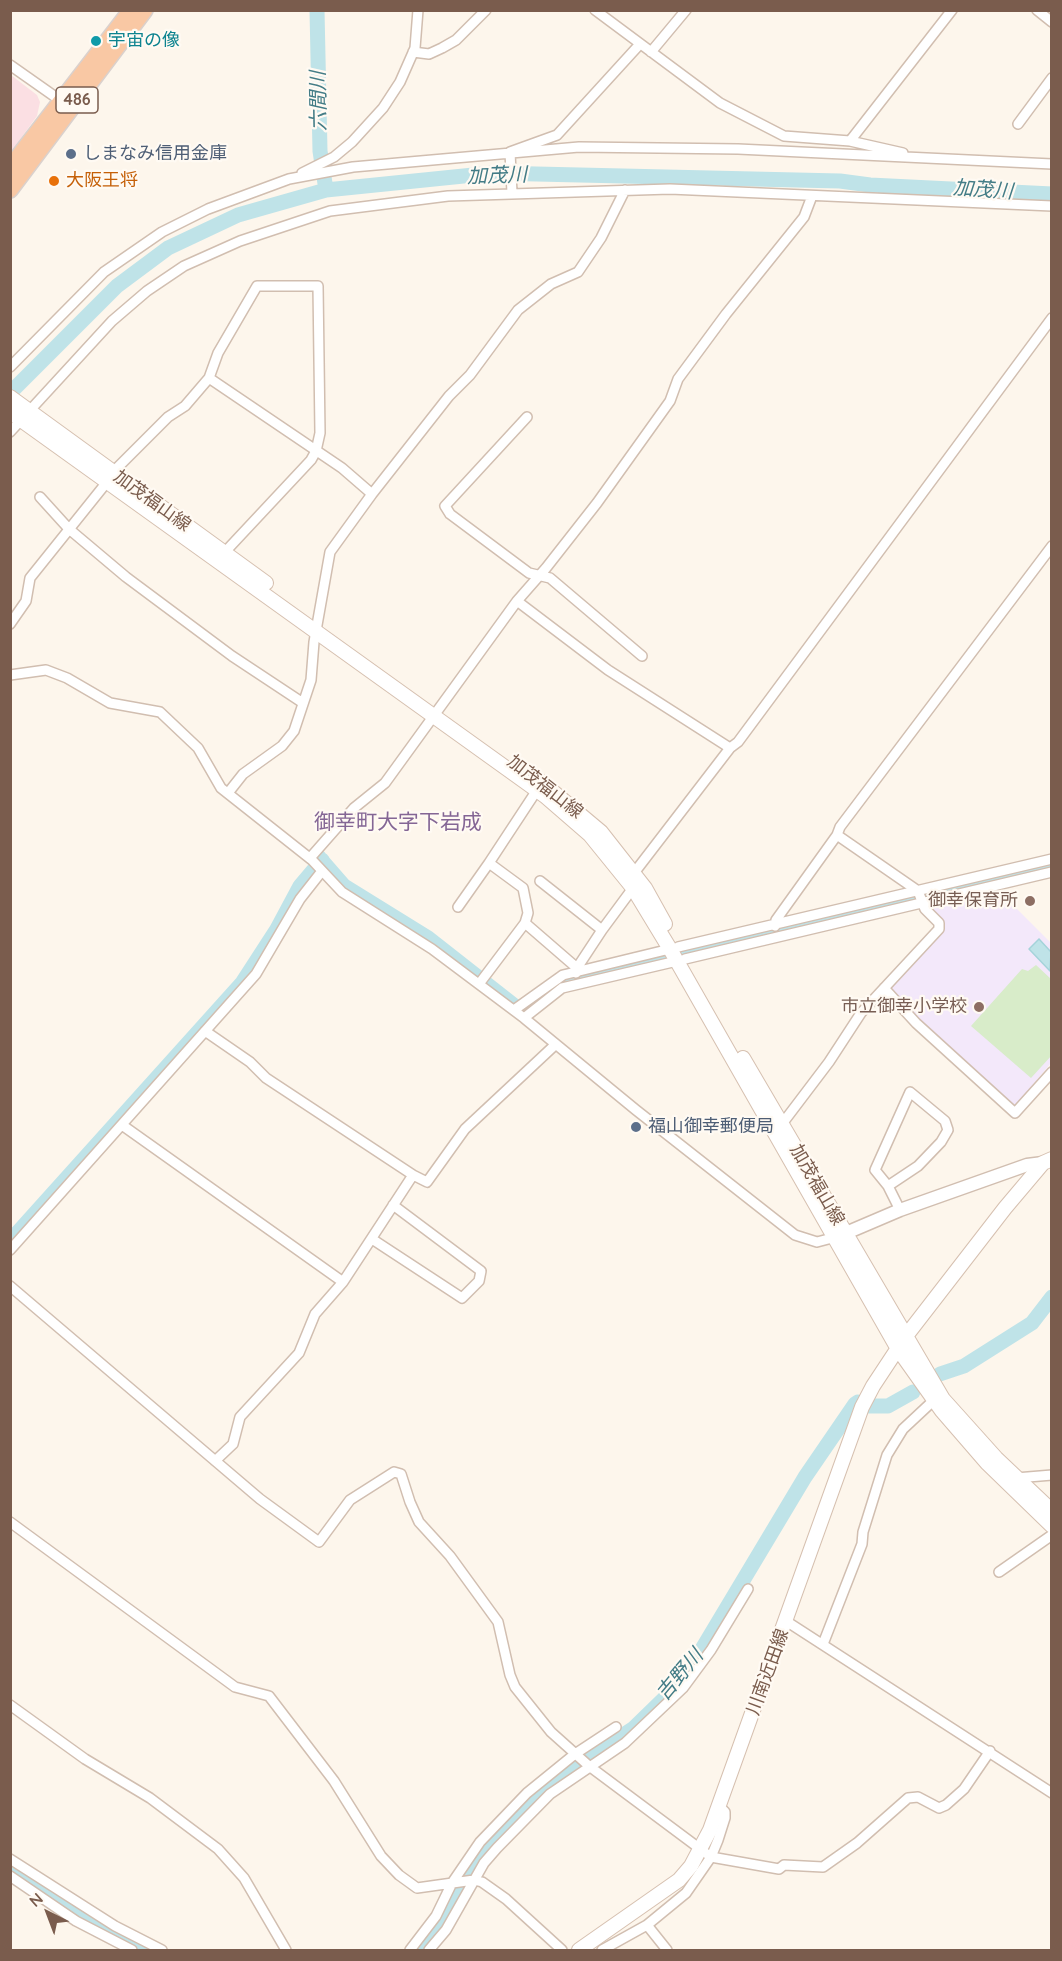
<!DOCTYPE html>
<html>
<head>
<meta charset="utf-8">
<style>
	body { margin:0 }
	#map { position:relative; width:1062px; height:1961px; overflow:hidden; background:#fdf6ec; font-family:Quicksand,sans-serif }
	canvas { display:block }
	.frame { position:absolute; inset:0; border:12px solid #7a5c4d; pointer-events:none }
	.north { position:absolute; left:18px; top:1883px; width:60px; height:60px; -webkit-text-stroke:4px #fffaf3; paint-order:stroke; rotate:318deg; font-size:16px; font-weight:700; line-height:24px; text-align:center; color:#7a5c4d }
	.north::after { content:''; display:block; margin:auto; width:21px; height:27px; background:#7a5c4d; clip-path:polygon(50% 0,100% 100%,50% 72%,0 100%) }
</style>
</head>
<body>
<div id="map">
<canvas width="1062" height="1961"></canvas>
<div class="frame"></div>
<div class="north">N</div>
</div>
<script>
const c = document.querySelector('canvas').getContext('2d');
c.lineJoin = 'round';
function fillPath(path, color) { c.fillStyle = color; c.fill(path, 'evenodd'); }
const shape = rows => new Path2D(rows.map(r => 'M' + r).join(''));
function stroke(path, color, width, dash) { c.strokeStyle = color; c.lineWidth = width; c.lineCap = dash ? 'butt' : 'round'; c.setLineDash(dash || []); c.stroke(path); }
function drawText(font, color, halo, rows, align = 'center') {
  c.font = font + ' Quicksand,"Noto Sans JP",sans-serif'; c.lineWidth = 4.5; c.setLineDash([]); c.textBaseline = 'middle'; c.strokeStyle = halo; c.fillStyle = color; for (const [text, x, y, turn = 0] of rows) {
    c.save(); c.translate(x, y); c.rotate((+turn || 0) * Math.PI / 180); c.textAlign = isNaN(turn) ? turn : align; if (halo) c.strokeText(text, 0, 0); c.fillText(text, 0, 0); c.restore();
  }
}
fillPath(shape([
	[997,889,1051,943,1051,1063,1017,1104,1009,1106,891,993,891,987,940,933,927,906]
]), '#f3e8fa');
fillPath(shape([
	[11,75,37,95,40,102,37,116,11,152]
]), '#fbdfe3');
fillPath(shape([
	[1036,965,1051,979,1052,1055,1031,1078,971,1026,1022,969,1028,971]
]), '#d8ecc9');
const water = shape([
	[1039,939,1051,952,1050,971,1029,949,1039,939]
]);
fillPath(water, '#bfe3e8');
stroke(water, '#a5d3da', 1.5);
stroke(shape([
	[317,10,320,151,326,190],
	[10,393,117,286,168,248,238,215,326,190,493,173,840,181,870,185,1052,194],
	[317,855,344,886,428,938,521,1011,572,978,1052,867],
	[10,1241,242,983,277,929,300,886,322,860],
	[940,1374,964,1366,1032,1323,1052,1297],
	[10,1867,67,1907,145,1950],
	[418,1950,444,1920,476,1859,504,1828,547,1785,634,1728,671,1692,693,1664,805,1477,855,1404,858,1402,869,1406,888,1406,913,1392]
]), '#bfe3e8', 15);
const minor = shape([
	[595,10,720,103,784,136,850,141,903,153],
	[1037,10,1052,22],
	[413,52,429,54,442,48,456,40,486,10],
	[651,52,686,10],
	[10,65,64,103],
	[1018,124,1052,78],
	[850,141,952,10],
	[302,173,334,157,352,142,383,108,400,82,415,48,418,10],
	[512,193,510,152,557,135,640,44],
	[10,367,104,272,162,232,208,209,289,179,353,167,579,147,738,149,1052,164],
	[209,378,342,468,372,494],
	[527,417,445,506,450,514,529,573,550,578,642,656],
	[10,432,112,321,147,291,184,266,240,241,330,211,448,196,670,189,1052,206],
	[113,472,168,417,185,406,209,378,218,353,257,286,318,286,320,433,316,451,311,460,224,553],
	[40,497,69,529,126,577,232,656,303,703],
	[517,601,608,670,730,748],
	[10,624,26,601,30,578,107,482],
	[10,675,46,670,67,678,110,703,160,712,198,748,221,788,312,860,342,892,432,949,524,1018,636,1110,795,1235,817,1242,836,1237],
	[228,793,243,774,282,746,294,731,311,680,314,642,330,552,372,494,449,396,470,375,518,310,551,284,578,272,601,238,625,190],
	[310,858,354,808,385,783,517,601,546,568,597,503,670,401,678,379,726,314,804,217,812,196],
	[540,881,602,930,577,968],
	[458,907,489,863],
	[525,923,577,968,576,973],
	[775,926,776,920,837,835,840,827,1052,546],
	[602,930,633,888,634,873,730,748,738,742,1052,318],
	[678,947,1052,859],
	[685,959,1052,872],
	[479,984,525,923,528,913,523,888,489,863,539,787],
	[884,988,916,1023,1015,1113,1052,1072],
	[514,1010,563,975,670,949],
	[524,1018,562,988,677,961],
	[205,1031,250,1062,266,1078,413,1175],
	[782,1124,829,1062,861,1013,939,929,939,923,925,909,918,891,837,835],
	[122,1125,343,1282],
	[888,1186,875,1170,910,1092,945,1121,948,1130,941,1142,918,1166,888,1186,900,1210],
	[372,1239,462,1298,479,1281,481,1271,393,1205],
	[10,1250,256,974,300,899,322,871],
	[10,1286,260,1499,319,1542,350,1500,394,1472,401,1474,410,1502,419,1522,450,1556,498,1622,510,1675,515,1687,551,1732,589,1766,711,1857,779,1869,784,1865,823,1867,857,1843,908,1798,918,1797,939,1808,946,1805,964,1789,990,1751],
	[215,1461,233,1444,240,1417,299,1353,315,1314,343,1282,413,1175,427,1182,465,1129,556,1044],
	[1016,1478,1052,1475],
	[10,1522,235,1687,269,1696,334,1781,381,1856,399,1875,417,1888,474,1880,482,1882,506,1899,562,1950],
	[999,1572,1052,1535],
	[786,1621,1052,1793],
	[823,1644,862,1544,863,1532,887,1455,903,1429,933,1401],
	[10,1705,85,1759,150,1798,218,1849,244,1878,286,1950],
	[10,1859,115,1926,162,1950],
	[10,1876,76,1921,132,1950],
	[647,1925,667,1950],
	[410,1950,436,1916,452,1883,480,1842,527,1793,575,1754,616,1727],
	[429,1950,446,1930,484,1863,497,1848,550,1794,625,1743,683,1688,711,1650,748,1589],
	[602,1950,647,1925,686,1893,711,1857,718,1840,725,1818,725,1812,719,1806]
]);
const tertiary = shape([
	[839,1236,900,1210,1027,1165,1043,1163]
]);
const secondary = shape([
	[10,397,266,583],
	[10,412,545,796,590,835,633,888,670,949,898,1349,942,1411,987,1463,1052,1526],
	[539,780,601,832,645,888,665,924],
	[743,1058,943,1399,996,1458,1052,1511],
	[579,1950,679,1880,691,1866,710,1830,862,1407,873,1386,906,1336,1005,1208,1043,1163,1052,1159]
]);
const trunk = shape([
	[10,167,131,10],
	[10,190,145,10]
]);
stroke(minor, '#d1beb0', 12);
stroke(tertiary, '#d1beb0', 15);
stroke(secondary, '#d6c0b0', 16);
stroke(trunk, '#dad1cd', 18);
stroke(minor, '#fff', 9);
stroke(tertiary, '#fff', 12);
stroke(secondary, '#fff', 14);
stroke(trunk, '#f9c8a4', 15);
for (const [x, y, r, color] of [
	[96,41,6,"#0f9aa8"],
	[71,154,6,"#5c6f8a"],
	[54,181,6,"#e8710a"],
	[1030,901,6,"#8d6e63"],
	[979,1007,6,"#8d6e63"],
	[636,1127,6,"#5c6f8a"]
]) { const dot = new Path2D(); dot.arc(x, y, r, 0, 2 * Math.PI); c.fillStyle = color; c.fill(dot); stroke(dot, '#fffaf3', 2); }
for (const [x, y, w] of [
	[77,100,42]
]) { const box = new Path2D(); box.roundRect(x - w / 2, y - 13, w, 26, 4.5); c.fillStyle = '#fffaf3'; c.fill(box); stroke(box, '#7a5c4d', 1.5); }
drawText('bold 16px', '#7a5c4d', null, [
	["486",77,100]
]);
drawText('18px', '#0d838f', '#fffaf3', [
	["宇宙の像",108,41]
], 'left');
drawText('18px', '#4e5e75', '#fffaf3', [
	["しまなみ信用金庫",83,154],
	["福山御幸郵便局",648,1127]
], 'left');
drawText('18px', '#c56008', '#fffaf3', [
	["大阪王将",66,181]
], 'left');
drawText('18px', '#7a5c4d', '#fffaf3', [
	["加茂福山線",152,501,36],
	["加茂福山線",545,787,38],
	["加茂福山線",817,1185,60],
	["川南近田線",768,1672,-70]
]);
drawText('18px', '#785e54', '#fffaf3', [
	["御幸保育所",1018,901],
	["市立御幸小学校",967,1007]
], 'right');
drawText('italic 20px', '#437c86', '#fffaf3', [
	["六間川",319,101,-91],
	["加茂川",497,176,-2],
	["加茂川",983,190,4],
	["吉野川",680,1675,-50]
]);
drawText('21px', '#846695', '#fffaf3', [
	["御幸町大字下岩成",398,823]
]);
</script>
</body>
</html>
